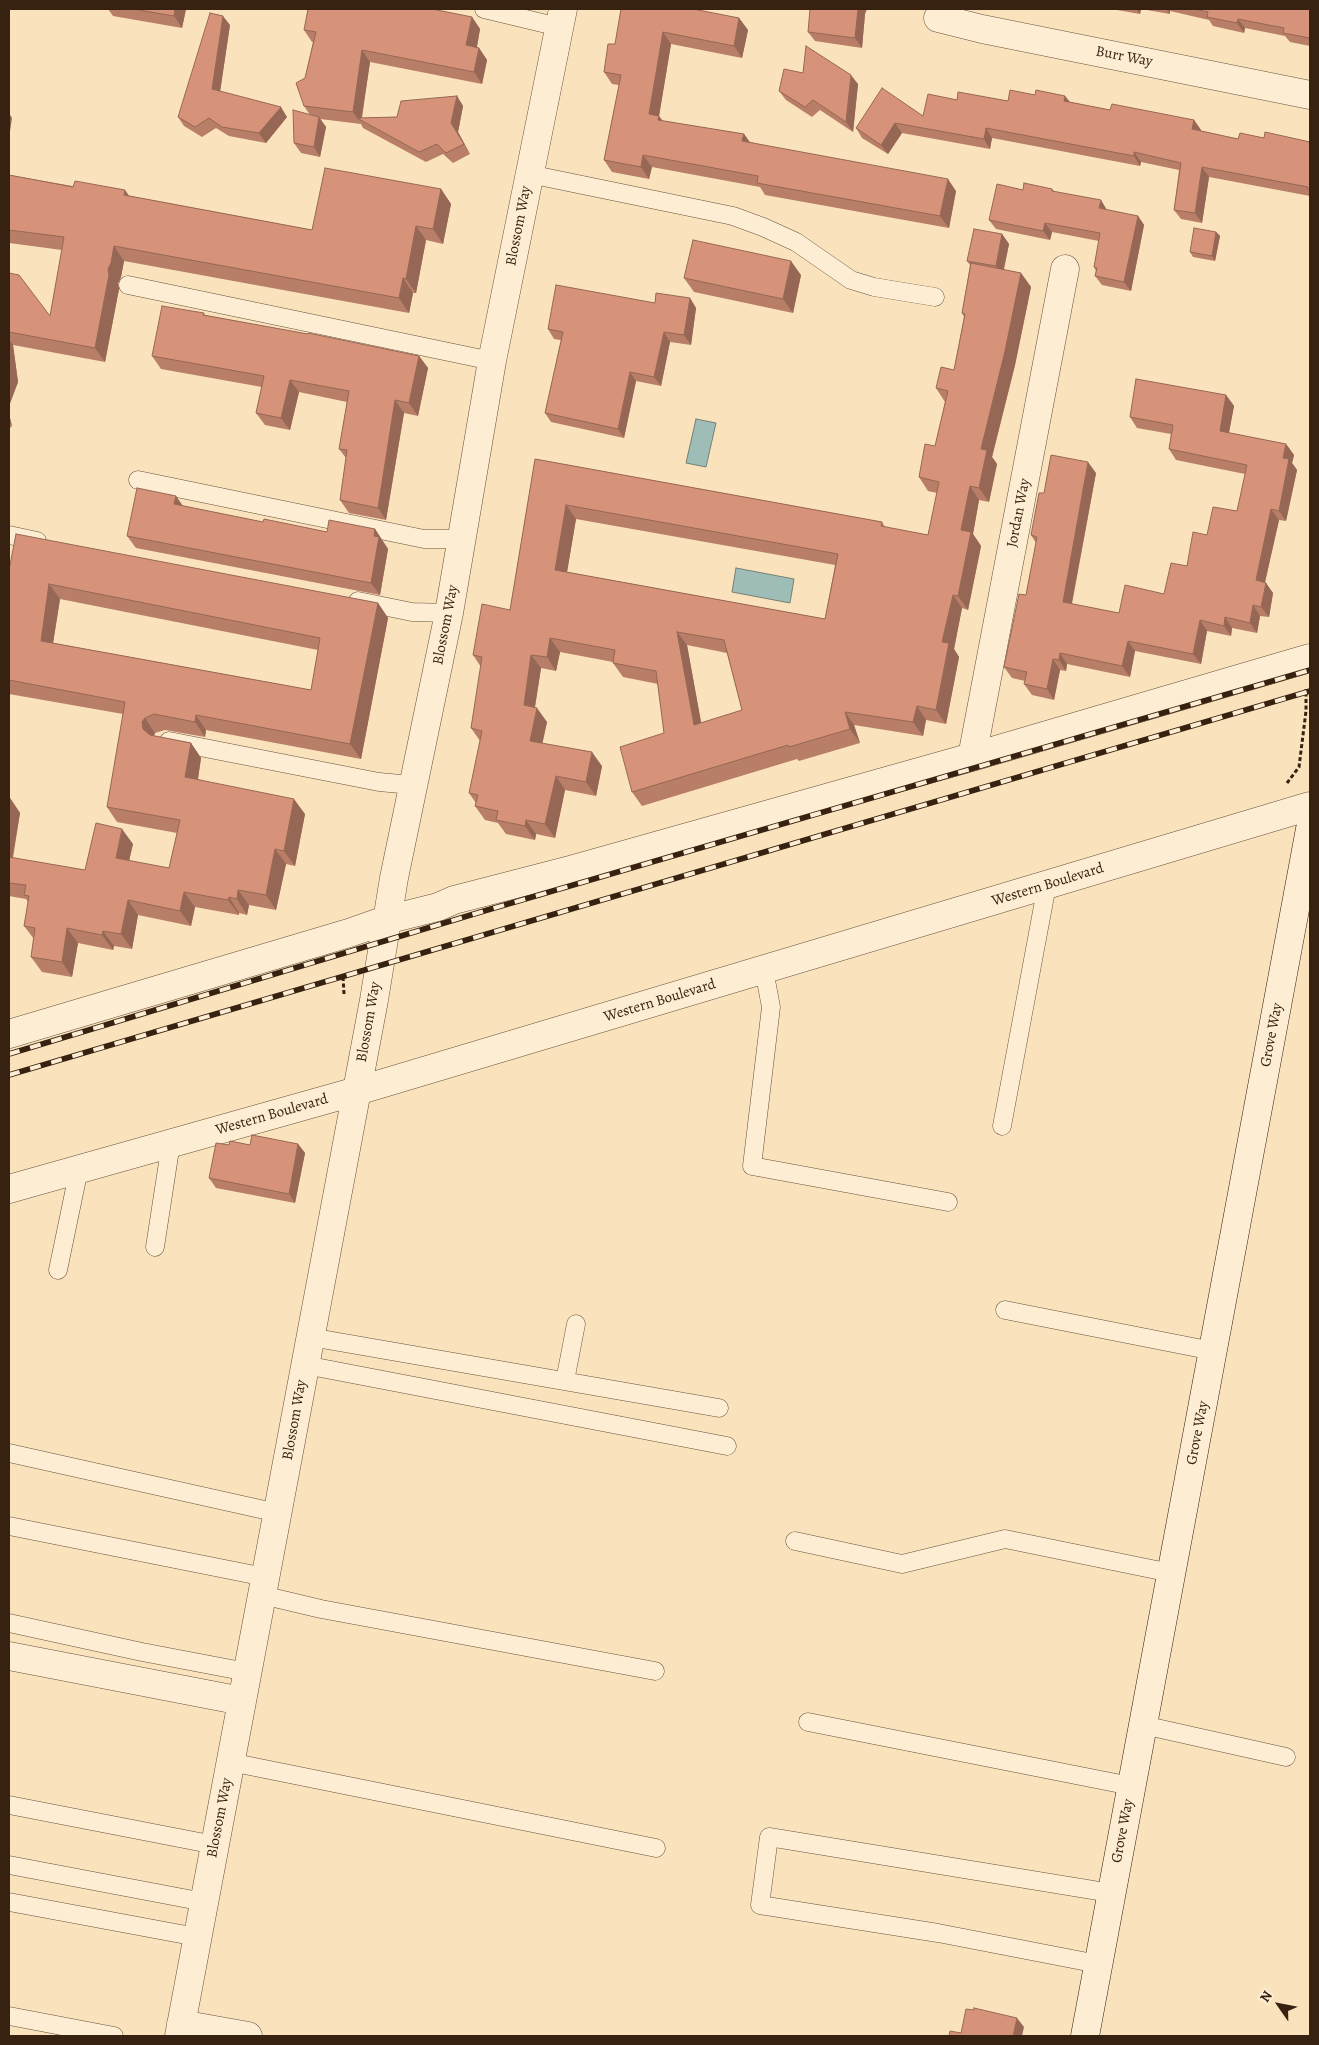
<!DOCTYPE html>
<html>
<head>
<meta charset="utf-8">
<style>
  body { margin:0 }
  #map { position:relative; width:1319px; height:2045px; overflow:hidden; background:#fae3bc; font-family:Alegreya,serif }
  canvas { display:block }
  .frame { position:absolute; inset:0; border:10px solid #372110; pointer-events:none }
  .north { position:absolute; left:1254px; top:1980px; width:50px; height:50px; -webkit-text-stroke:4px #fcedd3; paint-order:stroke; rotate:303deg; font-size:14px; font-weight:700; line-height:20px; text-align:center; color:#372110 }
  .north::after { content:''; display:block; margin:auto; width:18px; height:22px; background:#372110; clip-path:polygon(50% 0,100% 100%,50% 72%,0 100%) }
</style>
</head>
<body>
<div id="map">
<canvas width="1319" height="2045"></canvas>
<div class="frame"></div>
<div class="north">N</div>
</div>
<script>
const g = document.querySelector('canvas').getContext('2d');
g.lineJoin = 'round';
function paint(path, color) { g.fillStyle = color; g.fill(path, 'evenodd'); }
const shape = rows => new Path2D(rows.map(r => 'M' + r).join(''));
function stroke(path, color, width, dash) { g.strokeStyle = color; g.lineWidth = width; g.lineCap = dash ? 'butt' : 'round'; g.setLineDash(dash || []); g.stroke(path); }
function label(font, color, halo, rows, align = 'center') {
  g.font = font + ' Alegreya,serif'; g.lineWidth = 5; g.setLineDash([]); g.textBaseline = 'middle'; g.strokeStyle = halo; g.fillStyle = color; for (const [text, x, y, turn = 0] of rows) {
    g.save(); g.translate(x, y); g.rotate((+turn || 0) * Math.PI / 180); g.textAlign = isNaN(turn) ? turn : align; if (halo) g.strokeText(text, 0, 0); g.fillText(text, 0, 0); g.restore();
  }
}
const water = shape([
  [696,419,716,423,706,467,686,463,696,419],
  [736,568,794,579,790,603,732,592,736,568]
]);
paint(water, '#9fbdb7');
stroke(water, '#757f74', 1);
const lane = shape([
  [484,9,559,27],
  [529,174,733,216,763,227,796,242,851,280,874,287,935,297],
  [128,285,492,361],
  [138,480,424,539,462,539],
  [9,535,37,541],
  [358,601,412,612,449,613],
  [169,741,379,782,412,785],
  [764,970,771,1007,752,1166,948,1202],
  [1002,1126,1047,885],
  [155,1247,171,1143],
  [58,1270,79,1169],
  [1005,1310,1213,1351],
  [310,1337,719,1408],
  [305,1365,727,1446],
  [565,1381,576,1324],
  [9,1453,278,1513],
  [9,1526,265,1577],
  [795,1541,902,1564,1005,1539,1171,1573],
  [262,1595,321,1609,655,1671],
  [9,1623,142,1652,247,1672],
  [808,1722,1131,1786],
  [1143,1725,1286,1757],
  [230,1762,656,1848],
  [9,1805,215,1845],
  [9,1865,204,1902],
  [9,1902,197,1937],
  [1098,1964,938,1933,760,1905,769,1837,1111,1893],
  [9,2016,114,2036]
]);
const street = shape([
  [938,18,982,29,1310,95],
  [972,757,1065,269],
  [9,1034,349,933,386,920,438,907,454,900,570,870,972,757,1310,658],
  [9,1189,357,1091,1310,806],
  [9,1656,242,1701],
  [181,2024,248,2036],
  [179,2036,374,1000,394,878,449,613,492,361,563,9]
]);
const secondary = shape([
  [1085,2036,1310,829]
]);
stroke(lane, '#68523b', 19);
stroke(street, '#68523b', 29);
stroke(secondary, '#372110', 29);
stroke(shape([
  [1287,783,1299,767,1306,711,1306,689],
  [343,977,344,994]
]), '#372110', 3, [4, 2.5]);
stroke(lane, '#fcedd3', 18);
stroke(street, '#fcedd3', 28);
stroke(secondary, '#fcedd3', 28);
const rail = shape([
  [9,1054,484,911,1310,670],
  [9,1075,1310,691]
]);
stroke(rail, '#372110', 5.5);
stroke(rail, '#fcedd3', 4, [11]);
paint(shape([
  [108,9,186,9,182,28,113,16],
  [621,9,739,18,748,30,742,58,671,44,659,116,663,121,744,134,750,142,956,191,949,228,765,195,760,187,652,167,649,179,612,172,604,160,619,85,612,84,604,72,615,44],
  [1111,9,1310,9,1310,46,1290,42,1285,36,1245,28,1244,33,1213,26,1209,20,1170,11,1170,14,1141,9,1140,14],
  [865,14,862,48,815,41,808,32],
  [472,17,480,29,477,47,479,48,487,60,482,84,370,62,362,118,397,117,457,96,463,106,458,132,470,154,453,163,443,154,426,162,363,128,361,124,320,119,326,127,320,157,301,153,294,143,310,115,304,106,305,78,313,42,312,42,304,30],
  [230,25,220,91,287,117,266,143,229,136,216,128,202,137,184,126,178,117],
  [803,73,858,84,853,132,820,110,812,117,786,100,779,91],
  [1035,95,1065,96,1070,102,1110,110,1194,120,1201,130,1201,131,1238,139,1264,138,1310,142,1310,196,1209,177,1202,223,1181,219,1174,210,1179,170,1141,162,1140,166,992,138,990,149,902,133,888,154,862,138,856,128,923,116,957,100,1008,101],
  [9,175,130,196,312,230,441,189,451,204,443,244,426,240,416,293,413,293,409,313,124,261,121,277,118,283,119,289,105,362,13,345,18,382,9,406,9,273,50,316,62,250,9,243],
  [1052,189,1054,191,1107,210,1138,216,1144,225,1131,291,1102,285,1095,276,1096,271,1094,267,1099,241,1052,232,1050,240,996,229,989,220,1023,190],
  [1216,232,1220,236,1215,261,1193,257,1190,252],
  [1002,234,1009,244,1004,270,1021,273,1031,287,1015,365,992,457,997,464,989,502,979,500,973,534,981,546,968,610,962,608,954,649,959,657,946,724,926,720,923,736,854,725,860,743,799,761,797,759,642,806,632,792,664,733,658,684,623,677,613,663,613,662,560,652,556,671,541,668,535,707,547,722,542,743,602,766,596,796,565,790,555,838,536,834,535,840,506,834,498,823,485,820,475,806,476,803,469,793,480,741,471,728,481,667,473,655,510,610,535,459,882,522,885,527,928,535,937,493,928,491,919,477,935,446,945,402,936,388,954,370,964,317,962,313,970,265,967,261],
  [576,519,835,565,825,619,567,572],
  [687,645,727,653,742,710,701,723],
  [801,275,793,313,694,292,684,278],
  [690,298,696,308,691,345,670,342,661,386,636,381,624,438,551,422,545,413,561,340,554,339,548,329,655,303],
  [204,313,205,315,419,356,428,368,418,416,404,413,386,520,349,513,340,500,346,458,339,449,347,402,299,392,290,430,265,425,256,413,262,387,161,369,152,356],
  [1226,395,1234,406,1229,433,1286,444,1294,455,1292,463,1297,470,1286,521,1279,520,1265,582,1273,593,1269,617,1260,616,1257,633,1232,628,1231,636,1207,631,1201,664,1135,651,1130,677,1067,664,1066,671,1060,670,1054,700,1032,695,1024,684,1025,681,1012,678,1004,667,1026,595,1036,543,1031,535,1044,493,1096,473,1072,604,1119,613,1164,594,1187,566,1207,535,1237,511,1245,474,1176,460,1169,449,1171,434,1137,428,1130,417],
  [9,414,12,426,9,429],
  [176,496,183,506,263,522,327,532,375,529,388,549,380,595,136,548,127,536],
  [9,570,378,603,388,618,361,759,206,730,205,737,165,730,155,733,154,736,191,743,201,758,198,779,305,814,295,866,286,864,276,910,249,905,247,915,239,913,239,915,195,907,191,926,138,915,132,949,114,946,113,950,78,943,72,977,42,972,31,957,34,939,24,926,28,902,26,899,9,896,9,798,10,798,20,813,13,858,85,870,133,844,129,861,169,868,177,833,117,822,107,807,123,714,9,694],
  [60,599,318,650,311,690,53,643],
  [298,1144,305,1153,295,1203,216,1188,209,1178,229,1145]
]), '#b87e68');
paint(shape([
  [175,9,186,9,182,28,174,16],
  [858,9,867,9,865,14,862,48,855,38],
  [1136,9,1141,9,1140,14],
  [1166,9,1169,9,1170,11,1170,14],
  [223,16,230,25,219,99,212,89],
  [472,17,480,29,475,57,466,45],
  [739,18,748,30,742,58,734,46],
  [1238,19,1245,28,1244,33,1237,23],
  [663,32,671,44,659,116,667,128,649,114],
  [479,48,487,60,482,84,474,72],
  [362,50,370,62,361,121,357,118,353,112],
  [851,75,858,84,853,132,846,122],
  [457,96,463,106,458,132,470,154,451,123],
  [1065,96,1072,105,1064,101],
  [281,107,287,117,266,143,259,133],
  [9,113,12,118,9,138],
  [319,117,326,127,320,157,314,147],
  [1194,120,1201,130,1199,138,1192,129],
  [895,123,902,133,888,154,881,145],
  [986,128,992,138,990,149,984,139],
  [744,134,752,146,742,141],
  [1134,152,1141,162,1140,166,1134,156],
  [643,155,652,167,649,179,641,167],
  [1202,167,1209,177,1202,223,1195,213],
  [948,179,956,191,949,228,940,216],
  [441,189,451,204,443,244,433,229],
  [125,190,135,204,124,195],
  [1101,200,1107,210,1099,208],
  [1138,216,1144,225,1131,291,1124,282],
  [1045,223,1052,232,1050,240,1043,231],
  [416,226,426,240,416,293,406,279],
  [1216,232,1220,236,1215,261,1212,256],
  [1002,234,1009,244,1002,276,996,266],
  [114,246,124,261,121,277,118,283,119,289,105,362,95,348,108,269],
  [791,261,801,275,793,313,783,299],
  [1021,273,1031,287,1015,365,992,457,997,464,989,502,979,488,981,449],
  [403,278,413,293,409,313,399,298],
  [690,298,696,308,691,345,684,335],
  [664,332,670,342,661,386,654,377],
  [9,339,13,345,18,382,9,406],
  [419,356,428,368,418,416,409,403],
  [630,372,636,381,624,438,618,429],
  [290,380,299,392,290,430,281,418],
  [1226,395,1234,406,1227,442,1220,431],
  [395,400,404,413,386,520,378,508],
  [9,414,12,426,9,422],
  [1286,444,1294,455,1292,463,1297,470,1286,521,1279,511,1283,458],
  [1088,462,1096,473,1070,612,1063,602],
  [970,486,979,500,973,534,981,546,968,610,958,596,961,530],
  [176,496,184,508,174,504],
  [566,505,576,519,565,584,555,570],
  [1271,509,1279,520,1263,591,1256,580],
  [375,529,388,549,380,595,371,583,374,536],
  [1266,583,1273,593,1269,617,1261,607],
  [49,584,60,599,51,656,41,641],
  [953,595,962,608,954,649,959,657,946,724,936,710,942,642],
  [378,603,388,618,361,759,350,744],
  [1253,605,1260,616,1257,633,1250,623],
  [1225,617,1232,628,1231,636,1224,626],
  [1200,620,1207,631,1201,664,1193,654],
  [677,632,687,645,704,738,694,725],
  [550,638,560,652,556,671,547,657],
  [1128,641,1135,651,1130,677,1122,666],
  [1060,653,1067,664,1066,671,1059,660],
  [531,655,541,668,533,719,524,705],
  [1053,659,1060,670,1054,700,1047,689],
  [917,706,926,720,923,736,913,722],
  [537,708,547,722,540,755,530,741],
  [845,712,854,725,860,743,850,729],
  [196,715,206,730,205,737,195,722],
  [145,718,155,733,153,738,143,729,142,722],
  [191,743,201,758,196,792,185,777],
  [592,752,602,766,596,796,586,782],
  [556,776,565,790,555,838,545,824],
  [10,798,20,813,10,871,9,868,9,804],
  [294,799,305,814,295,866,284,851],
  [526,820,536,834,535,840,525,826],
  [122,829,133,844,126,873,116,858],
  [275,849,286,864,276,910,266,895],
  [238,890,249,905,247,915,237,899],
  [184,892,195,907,191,926,180,911],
  [229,897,239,913,239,915,228,900],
  [128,900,138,915,132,949,121,934],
  [67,928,78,943,72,977,62,962],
  [103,931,114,946,113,950,102,935],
  [298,1144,305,1153,295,1203,289,1194],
  [1017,2018,1024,2027,1022,2036,1013,2036]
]), '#966755');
const building = shape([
  [133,9,175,9,174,16,133,9],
  [308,9,432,9,472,17,466,45,479,48,474,72,362,50,353,112,304,106,296,83,305,78,316,32,304,30,308,9],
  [621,9,693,9,739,18,734,46,663,32,649,114,659,116,658,120,744,134,742,141,948,179,940,216,757,183,758,176,643,155,641,167,604,160,621,75,604,72,608,44,615,44,621,9],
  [810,9,858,9,855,38,808,32,810,9],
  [1194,9,1310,9,1310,38,1283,33,1284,28,1238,19,1237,23,1207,17,1208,12,1194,9],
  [210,13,223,16,212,89,281,107,259,133,222,127,209,118,195,127,178,117,210,13],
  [806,46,851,75,846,122,813,100,805,107,779,91,784,69,803,73,806,46],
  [882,88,923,116,928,94,957,100,958,92,1008,101,1010,90,1035,95,1036,90,1065,96,1064,101,1110,110,1112,104,1194,120,1192,129,1238,139,1240,133,1264,138,1265,132,1310,142,1310,190,1308,189,1308,187,1202,167,1195,213,1174,210,1181,163,1134,152,1134,156,986,128,984,139,895,123,881,145,856,128,882,88],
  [457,96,451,123,464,144,446,153,437,144,419,152,357,118,397,117,401,101,457,96],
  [293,110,319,117,314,147,294,143,293,110],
  [325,168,441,189,433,229,416,226,406,279,403,278,399,298,114,246,111,263,108,269,109,275,95,348,9,332,9,273,19,275,50,316,64,237,9,230,9,175,73,187,75,181,125,190,124,195,312,230,325,168],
  [1024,183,1052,189,1052,191,1101,200,1099,208,1138,216,1124,282,1095,276,1097,268,1094,267,1100,233,1045,223,1043,231,989,220,997,184,1023,190,1024,183],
  [1194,228,1216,232,1212,256,1190,252,1194,228],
  [974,229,1002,234,996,266,967,261,974,229],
  [693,240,791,261,783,299,684,278,693,240],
  [971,263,1021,273,1005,351,981,449,987,450,979,488,970,486,961,530,971,532,958,596,953,595,942,642,949,643,936,710,917,706,913,722,845,712,850,729,789,747,788,745,632,792,620,747,664,733,656,671,613,663,615,650,550,638,547,657,531,655,524,705,537,708,530,741,592,752,586,782,556,776,545,824,526,820,525,826,496,820,498,811,475,806,478,795,469,793,482,731,471,728,482,657,473,655,482,604,510,610,535,459,882,522,881,526,928,535,939,482,919,477,925,444,935,446,948,391,936,388,941,367,954,370,965,314,962,313,971,263],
  [566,505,838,554,825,619,555,570,566,505],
  [677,632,724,640,742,710,694,725,677,632],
  [556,285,655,303,656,293,690,298,684,335,664,332,654,377,630,372,618,429,545,413,563,332,548,329,556,285],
  [162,306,204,313,203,315,308,334,308,333,419,356,409,403,395,400,378,508,340,500,347,450,339,449,349,391,290,380,281,418,256,413,264,376,152,356,162,306],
  [1136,379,1226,395,1220,431,1286,444,1283,458,1289,459,1279,511,1271,509,1256,580,1266,583,1261,607,1253,605,1250,623,1225,617,1224,626,1200,620,1193,654,1128,641,1122,666,1060,653,1059,660,1053,659,1047,689,1024,684,1027,672,1004,667,1019,594,1026,595,1037,537,1031,535,1039,493,1044,493,1051,455,1088,462,1063,602,1119,613,1125,585,1164,594,1171,563,1187,566,1193,532,1207,535,1213,507,1237,511,1247,465,1169,449,1173,425,1130,417,1136,379],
  [137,488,176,496,174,504,263,522,264,519,327,532,329,520,375,529,374,536,379,537,371,583,127,536,137,488],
  [16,534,378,603,350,744,196,715,195,722,154,714,145,718,142,722,143,729,150,735,191,743,185,777,294,799,284,851,275,849,266,895,238,890,237,899,229,897,228,900,184,892,180,911,128,900,121,934,103,931,102,935,67,928,62,962,31,957,35,928,24,926,29,896,24,895,26,885,9,883,9,857,85,870,96,823,122,829,116,858,169,868,180,820,107,807,125,702,9,680,9,570,16,534],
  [49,584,320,638,311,690,41,641,49,584],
  [252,1135,298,1144,289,1194,209,1178,216,1143,229,1145,230,1141,250,1145,252,1135],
  [974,2008,1017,2018,1013,2036,949,2036,950,2031,961,2033,966,2009,974,2010,974,2008]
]);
paint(building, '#d69379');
stroke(building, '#966755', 1);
label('15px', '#372110', '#fcedd3', [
  ["Burr Way",1124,57,11],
  ["Blossom Way",519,226,-79],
  ["Jordan Way",1019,513,-79],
  ["Blossom Way",446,625,-79],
  ["Western Boulevard",1048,885,-17],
  ["Western Boulevard",660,1001,-17],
  ["Blossom Way",369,1022,-80],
  ["Grove Way",1272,1035,-79],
  ["Western Boulevard",272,1115,-16],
  ["Blossom Way",295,1420,-80],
  ["Grove Way",1198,1433,-79],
  ["Blossom Way",220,1818,-79],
  ["Grove Way",1123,1831,-79]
]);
</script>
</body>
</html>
